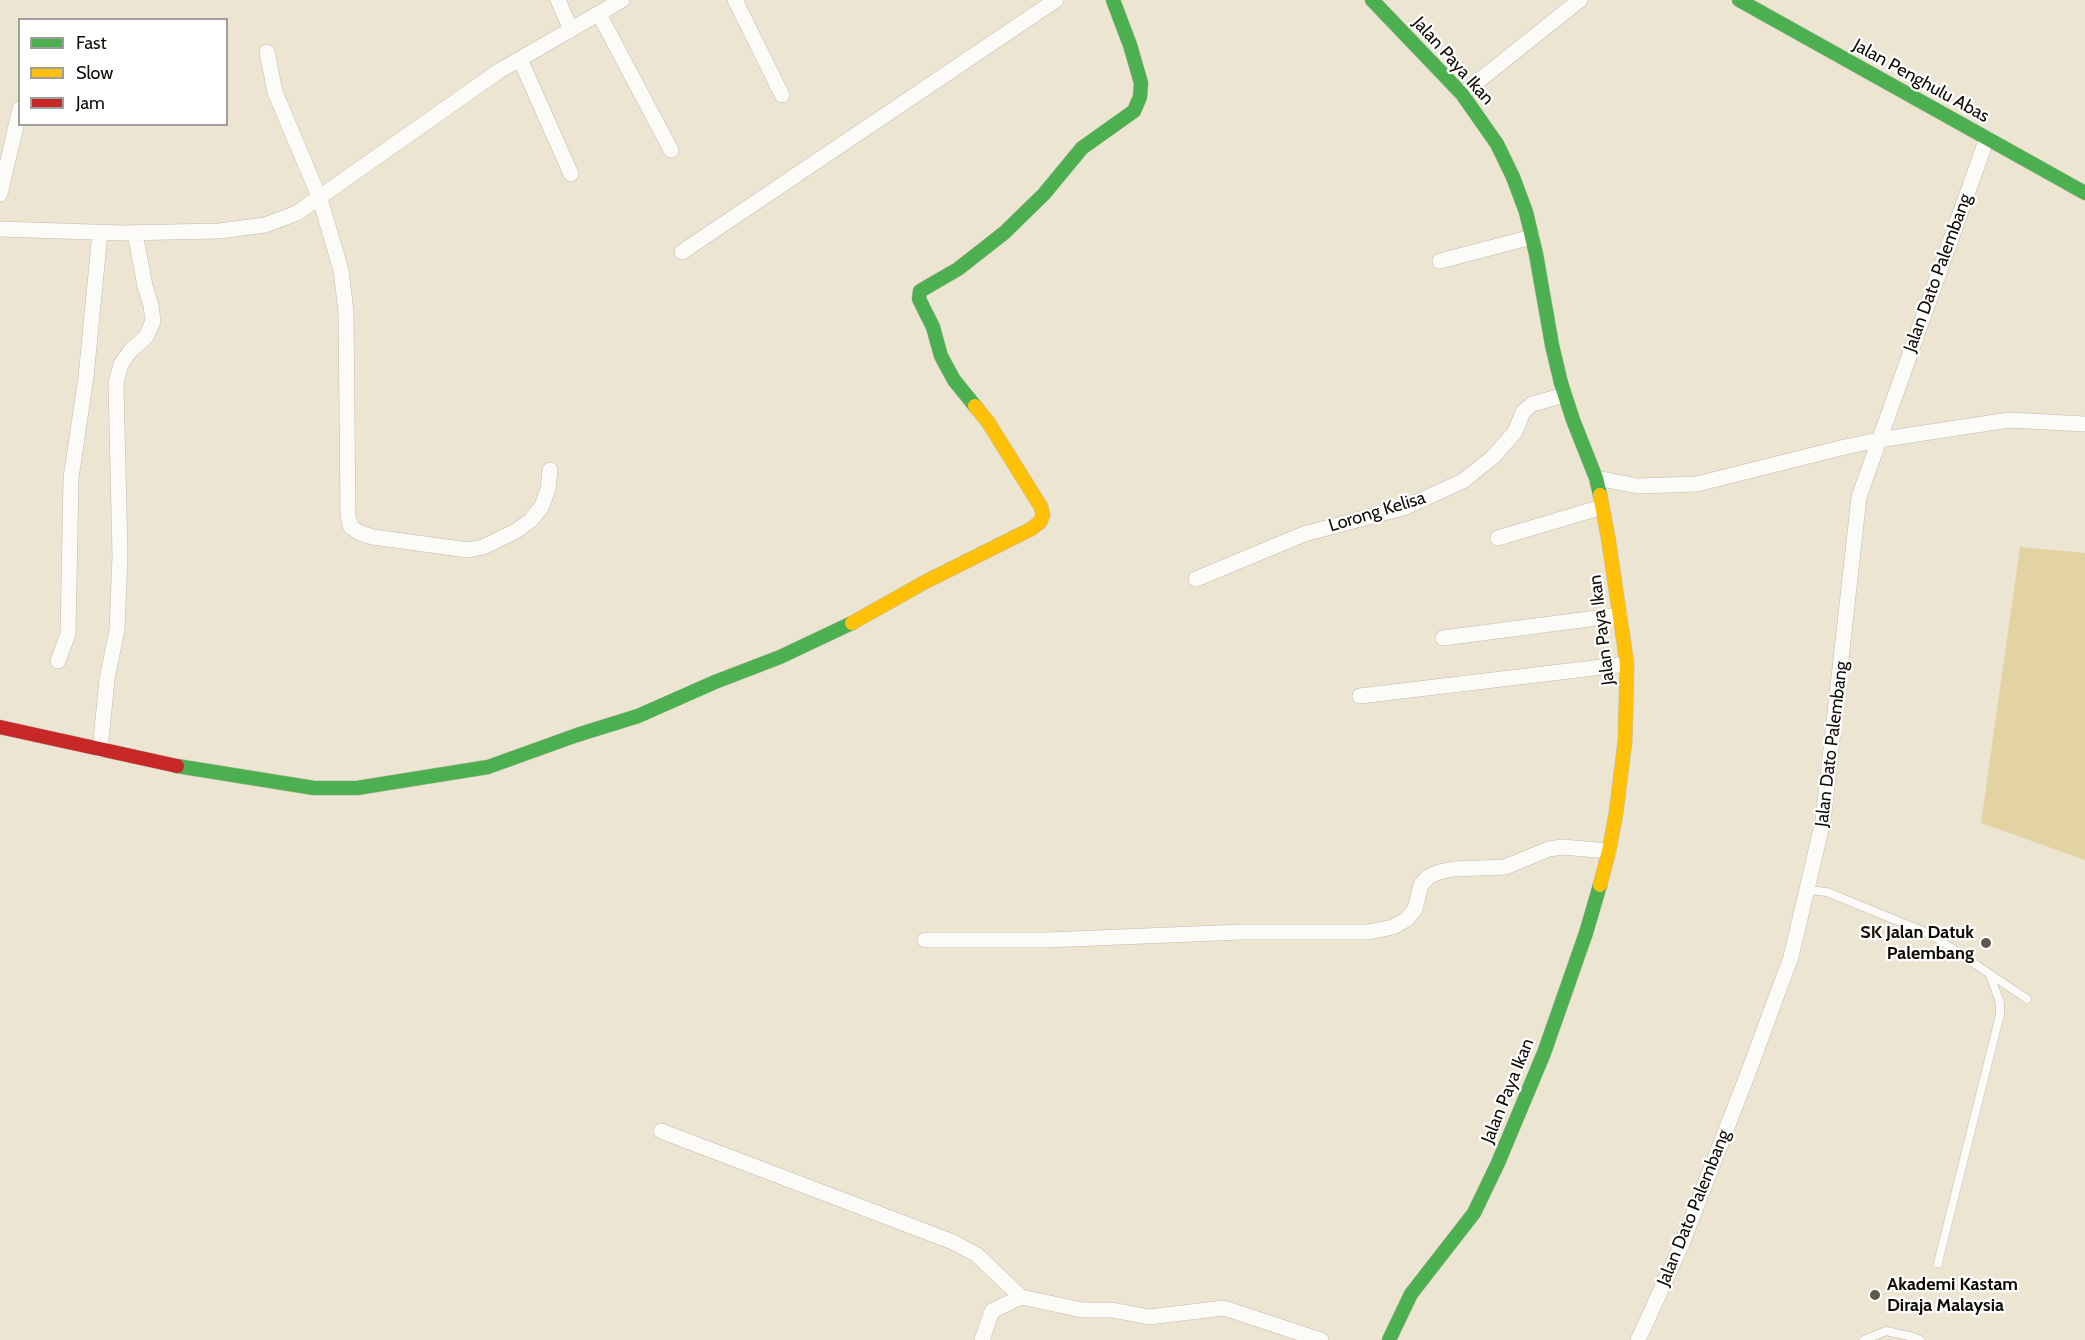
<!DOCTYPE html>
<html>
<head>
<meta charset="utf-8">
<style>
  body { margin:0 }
  #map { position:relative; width:2085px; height:1340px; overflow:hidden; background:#ece5d2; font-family:Cabin,sans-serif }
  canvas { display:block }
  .legend { position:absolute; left:18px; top:18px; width:210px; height:108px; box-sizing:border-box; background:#fff; border:2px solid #9f9e9a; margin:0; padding:8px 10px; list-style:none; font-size:18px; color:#100c03 }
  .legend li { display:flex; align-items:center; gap:12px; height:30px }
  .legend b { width:30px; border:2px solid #9f9e9a }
</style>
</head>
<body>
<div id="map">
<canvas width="2085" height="1340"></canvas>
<ul class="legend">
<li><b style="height:8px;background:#4caf50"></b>Fast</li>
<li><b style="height:8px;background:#ffc107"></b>Slow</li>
<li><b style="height:8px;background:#c62828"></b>Jam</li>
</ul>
</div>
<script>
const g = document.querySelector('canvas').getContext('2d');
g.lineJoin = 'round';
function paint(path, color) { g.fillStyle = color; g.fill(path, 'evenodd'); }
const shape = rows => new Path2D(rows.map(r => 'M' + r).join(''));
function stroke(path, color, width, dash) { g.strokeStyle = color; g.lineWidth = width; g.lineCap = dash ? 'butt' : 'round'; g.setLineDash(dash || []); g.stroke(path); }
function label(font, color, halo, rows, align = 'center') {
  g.font = font + ' Cabin,sans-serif'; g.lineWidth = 4.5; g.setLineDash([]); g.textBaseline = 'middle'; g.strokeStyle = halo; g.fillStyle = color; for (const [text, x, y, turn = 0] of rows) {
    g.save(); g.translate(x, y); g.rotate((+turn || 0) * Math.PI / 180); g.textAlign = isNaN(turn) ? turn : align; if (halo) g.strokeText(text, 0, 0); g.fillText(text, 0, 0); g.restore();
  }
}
paint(shape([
  [2020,547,2085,553,2085,860,1981,823]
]), '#e3d2a2');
const lane = shape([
  [1808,890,1827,892,1932,935,2027,999],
  [1938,1263,2000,1015,2000,1003,1990,975],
  [1864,1340,1886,1331,1913,1337,1920,1340]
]);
const street = shape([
  [558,0,571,30],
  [735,0,782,95],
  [599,14,671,150],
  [267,52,275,92,320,199,341,270,346,312,348,517,351,527,360,533,373,537,468,550,483,547,516,531,531,520,542,506,548,489,550,470],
  [520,59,571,174],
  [1462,94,1580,0],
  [0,194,20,109],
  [0,229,122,233,219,231,265,225,297,213,499,71,622,0],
  [682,252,1056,0],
  [1440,261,1532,237],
  [1596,478,1638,486,1697,484,1845,447,1878,440,2009,420,2085,424],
  [1498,538,1602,507],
  [1196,579,1304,534,1406,507,1463,481,1493,457,1515,432,1523,412,1532,404,1565,395],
  [1443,638,1620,615],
  [58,661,68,634,71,478,86,377,100,233],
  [1360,696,1627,664],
  [100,750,107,679,117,630,120,556,116,383,121,364,131,350,146,337,153,321,151,305,145,286,135,233],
  [925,940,1047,940,1242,932,1369,932,1393,927,1407,919,1415,909,1421,885,1428,877,1439,872,1454,869,1505,867,1549,849,1562,847,1609,851],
  [661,1131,953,1242,977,1255,1021,1297],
  [982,1340,992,1311,1021,1297,1082,1310,1112,1310,1149,1317,1224,1308,1321,1340],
  [1638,1340,1681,1246,1747,1076,1791,957,1823,821,1859,497,1987,138]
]);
const fast = shape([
  [1372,0,1462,94,1497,144,1513,177,1526,212,1536,254,1552,345,1561,383,1573,420,1596,478,1600,495],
  [1739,0,2085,193],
  [975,406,954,380,941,356,933,327,919,299,920,291,958,269,1004,233,1044,194,1082,148,1134,111,1140,97,1141,83,1130,45,1113,0],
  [177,766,314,788,357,788,488,767,577,735,638,716,715,682,780,657,852,623],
  [1389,1340,1411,1294,1474,1213,1498,1163,1544,1053,1586,933,1600,885]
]);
const slow = shape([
  [1600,495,1608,537,1627,664,1625,741,1616,813,1609,851,1600,885],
  [852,623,925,582,1031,529,1040,522,1043,515,1041,507,988,422,975,406]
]);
const jam = shape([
  [0,727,177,766]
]);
stroke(lane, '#c1bbac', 9);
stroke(street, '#c1bbac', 16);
stroke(fast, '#c1bbac', 15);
stroke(slow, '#c1bbac', 15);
stroke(jam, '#c1bbac', 15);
stroke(lane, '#fcfbf8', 8);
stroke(street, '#fcfbf8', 15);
stroke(fast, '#4caf50', 14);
stroke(slow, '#ffc107', 14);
stroke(jam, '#c62828', 14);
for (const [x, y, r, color] of [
  [1986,943,6,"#5d584b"],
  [1875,1295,6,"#5d584b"]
]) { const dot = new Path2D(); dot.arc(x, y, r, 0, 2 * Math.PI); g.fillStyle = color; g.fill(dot); stroke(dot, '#fff', 2); }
label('18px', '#100c03', '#fff', [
  ["Jalan Paya Ikan",1453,61,48],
  ["Jalan Penghulu Abas",1921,81,29],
  ["Jalan Dato Palembang",1938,273,-70],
  ["Lorong Kelisa",1377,512,-17],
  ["Jalan Paya Ikan",1602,630,-97],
  ["Jalan Dato Palembang",1832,744,-83],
  ["Jalan Paya Ikan",1508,1091,-68],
  ["Jalan Dato Palembang",1694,1208,-68]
]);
label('bold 18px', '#100c03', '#fff', [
  ["SK Jalan Datuk",1974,933],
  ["Palembang",1974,954],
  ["Akademi Kastam",1887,1285,"left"],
  ["Diraja Malaysia",1887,1306,"left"]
], 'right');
</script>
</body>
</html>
